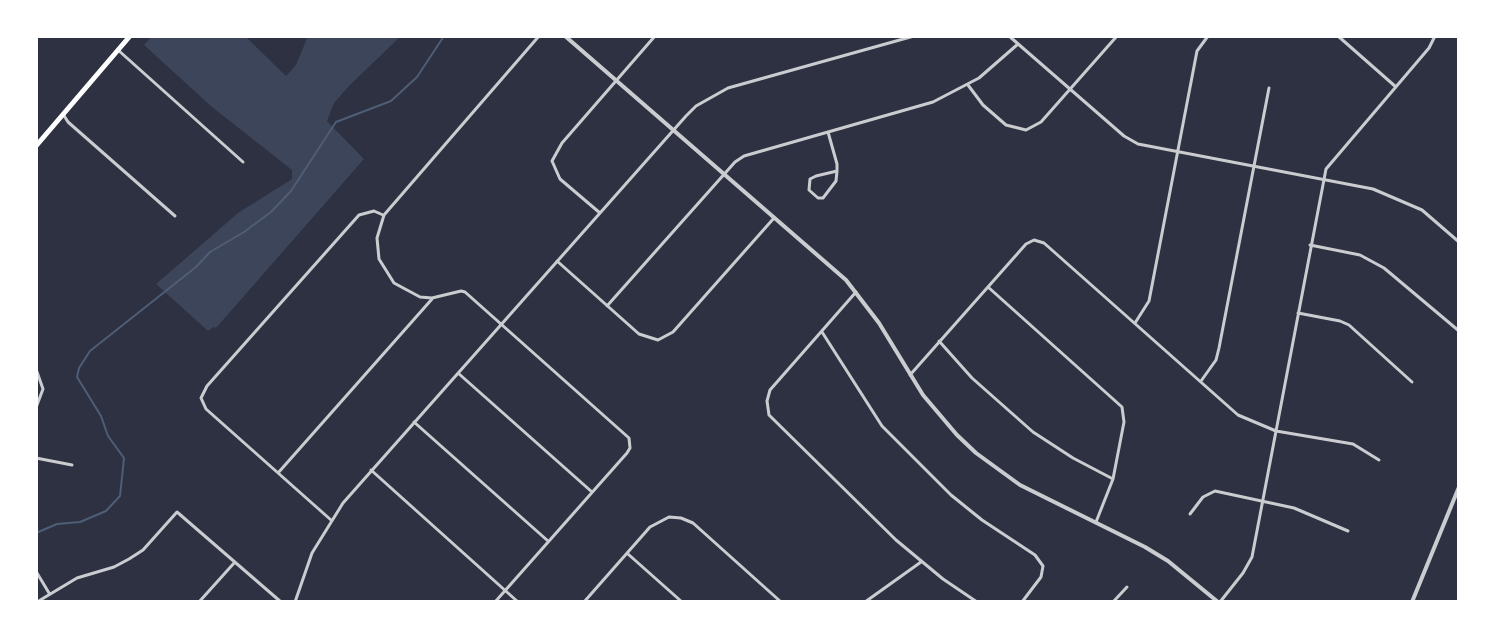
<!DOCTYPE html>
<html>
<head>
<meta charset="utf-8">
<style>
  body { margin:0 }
  #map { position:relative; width:1495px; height:638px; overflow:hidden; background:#2d3142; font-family:"Work Sans",sans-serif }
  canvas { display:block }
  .frame { position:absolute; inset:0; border:38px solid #fff; pointer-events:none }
</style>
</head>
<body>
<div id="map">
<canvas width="1495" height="638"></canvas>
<div class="frame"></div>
</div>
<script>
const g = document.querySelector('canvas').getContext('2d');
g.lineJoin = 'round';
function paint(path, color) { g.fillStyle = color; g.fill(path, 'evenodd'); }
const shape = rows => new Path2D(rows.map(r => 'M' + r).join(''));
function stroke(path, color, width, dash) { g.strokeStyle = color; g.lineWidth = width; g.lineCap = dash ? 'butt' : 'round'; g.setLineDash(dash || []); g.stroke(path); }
paint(shape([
  [152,36,245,36,286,76,296,65,308,36,401,36,350,85,334,103,327,121,364,159,216,328,213,327,208,331,156,284,238,213,292,179,292,170,212,107,144,45]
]), '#3c4559');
stroke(shape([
  [36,533,57,524,80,522,106,511,120,496,124,458,108,436,101,416,77,377,79,368,90,351,196,267,210,252,244,232,271,212,291,191,336,122,391,101,417,77,444,36]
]), '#4f5d75', 2);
stroke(shape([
  [1009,36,1124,136,1138,144,1373,189,1422,210,1459,242],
  [1338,36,1396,87],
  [118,50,243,162],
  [968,85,983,105,1006,125,1026,130,1041,122,1117,36],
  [63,114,68,122,175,216],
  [828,132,837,164,837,171,836,181,823,198,818,198,809,190,810,179,816,176,837,171],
  [600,213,560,179,552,161,562,143,655,36],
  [1310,245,1360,255,1384,268,1459,331],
  [557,261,639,334,658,340,673,332,774,218],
  [988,287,1122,407,1124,422,1113,479,1096,522],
  [856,292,770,390,767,401,769,415,896,540,943,579,977,602],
  [607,306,735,162,744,156,933,102,979,78,1018,44],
  [1298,313,1340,321,1349,325,1412,382],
  [1135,323,1149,301,1197,51,1208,36],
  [822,332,882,426,951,495,982,520,1035,555,1043,566,1041,577,1022,602],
  [939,341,972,378,1033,432,1073,458,1113,479],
  [36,369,43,389,37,405],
  [458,373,592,492],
  [910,375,1026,244,1034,240,1044,243,1238,415,1276,431,1353,444,1379,460],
  [1201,381,1216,360,1219,348,1269,88],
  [414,422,548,541],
  [36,458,72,465],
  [371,470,518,602],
  [278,473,432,299],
  [1190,514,1203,497,1215,491,1294,508,1348,531],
  [331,520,206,409,201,398,207,386,359,215,374,211,383,215],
  [628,554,682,602],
  [37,573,49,593],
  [37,602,77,578,114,567,129,559,143,550,177,512,281,602],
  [199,602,235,562],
  [295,602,312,553,343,503,686,116,696,106,728,88,914,36],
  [495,602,627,453,630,448,629,438,465,292,461,291,432,298,420,297,394,283,379,259,377,238,384,215,539,36],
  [584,602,650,527,669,517,681,518,693,523,781,602],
  [865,602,921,562],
  [1113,602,1127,587],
  [1220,602,1243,573,1252,557,1326,169,1429,48,1435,36]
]), '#caccd0', 3);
stroke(shape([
  [565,36,846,280,879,323,923,395,957,435,976,453,1020,485,1145,547,1168,561,1218,602],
  [1412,602,1459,487]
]), '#caccd0', 4);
stroke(shape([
  [36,146,130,36]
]), '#fff', 5);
</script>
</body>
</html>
